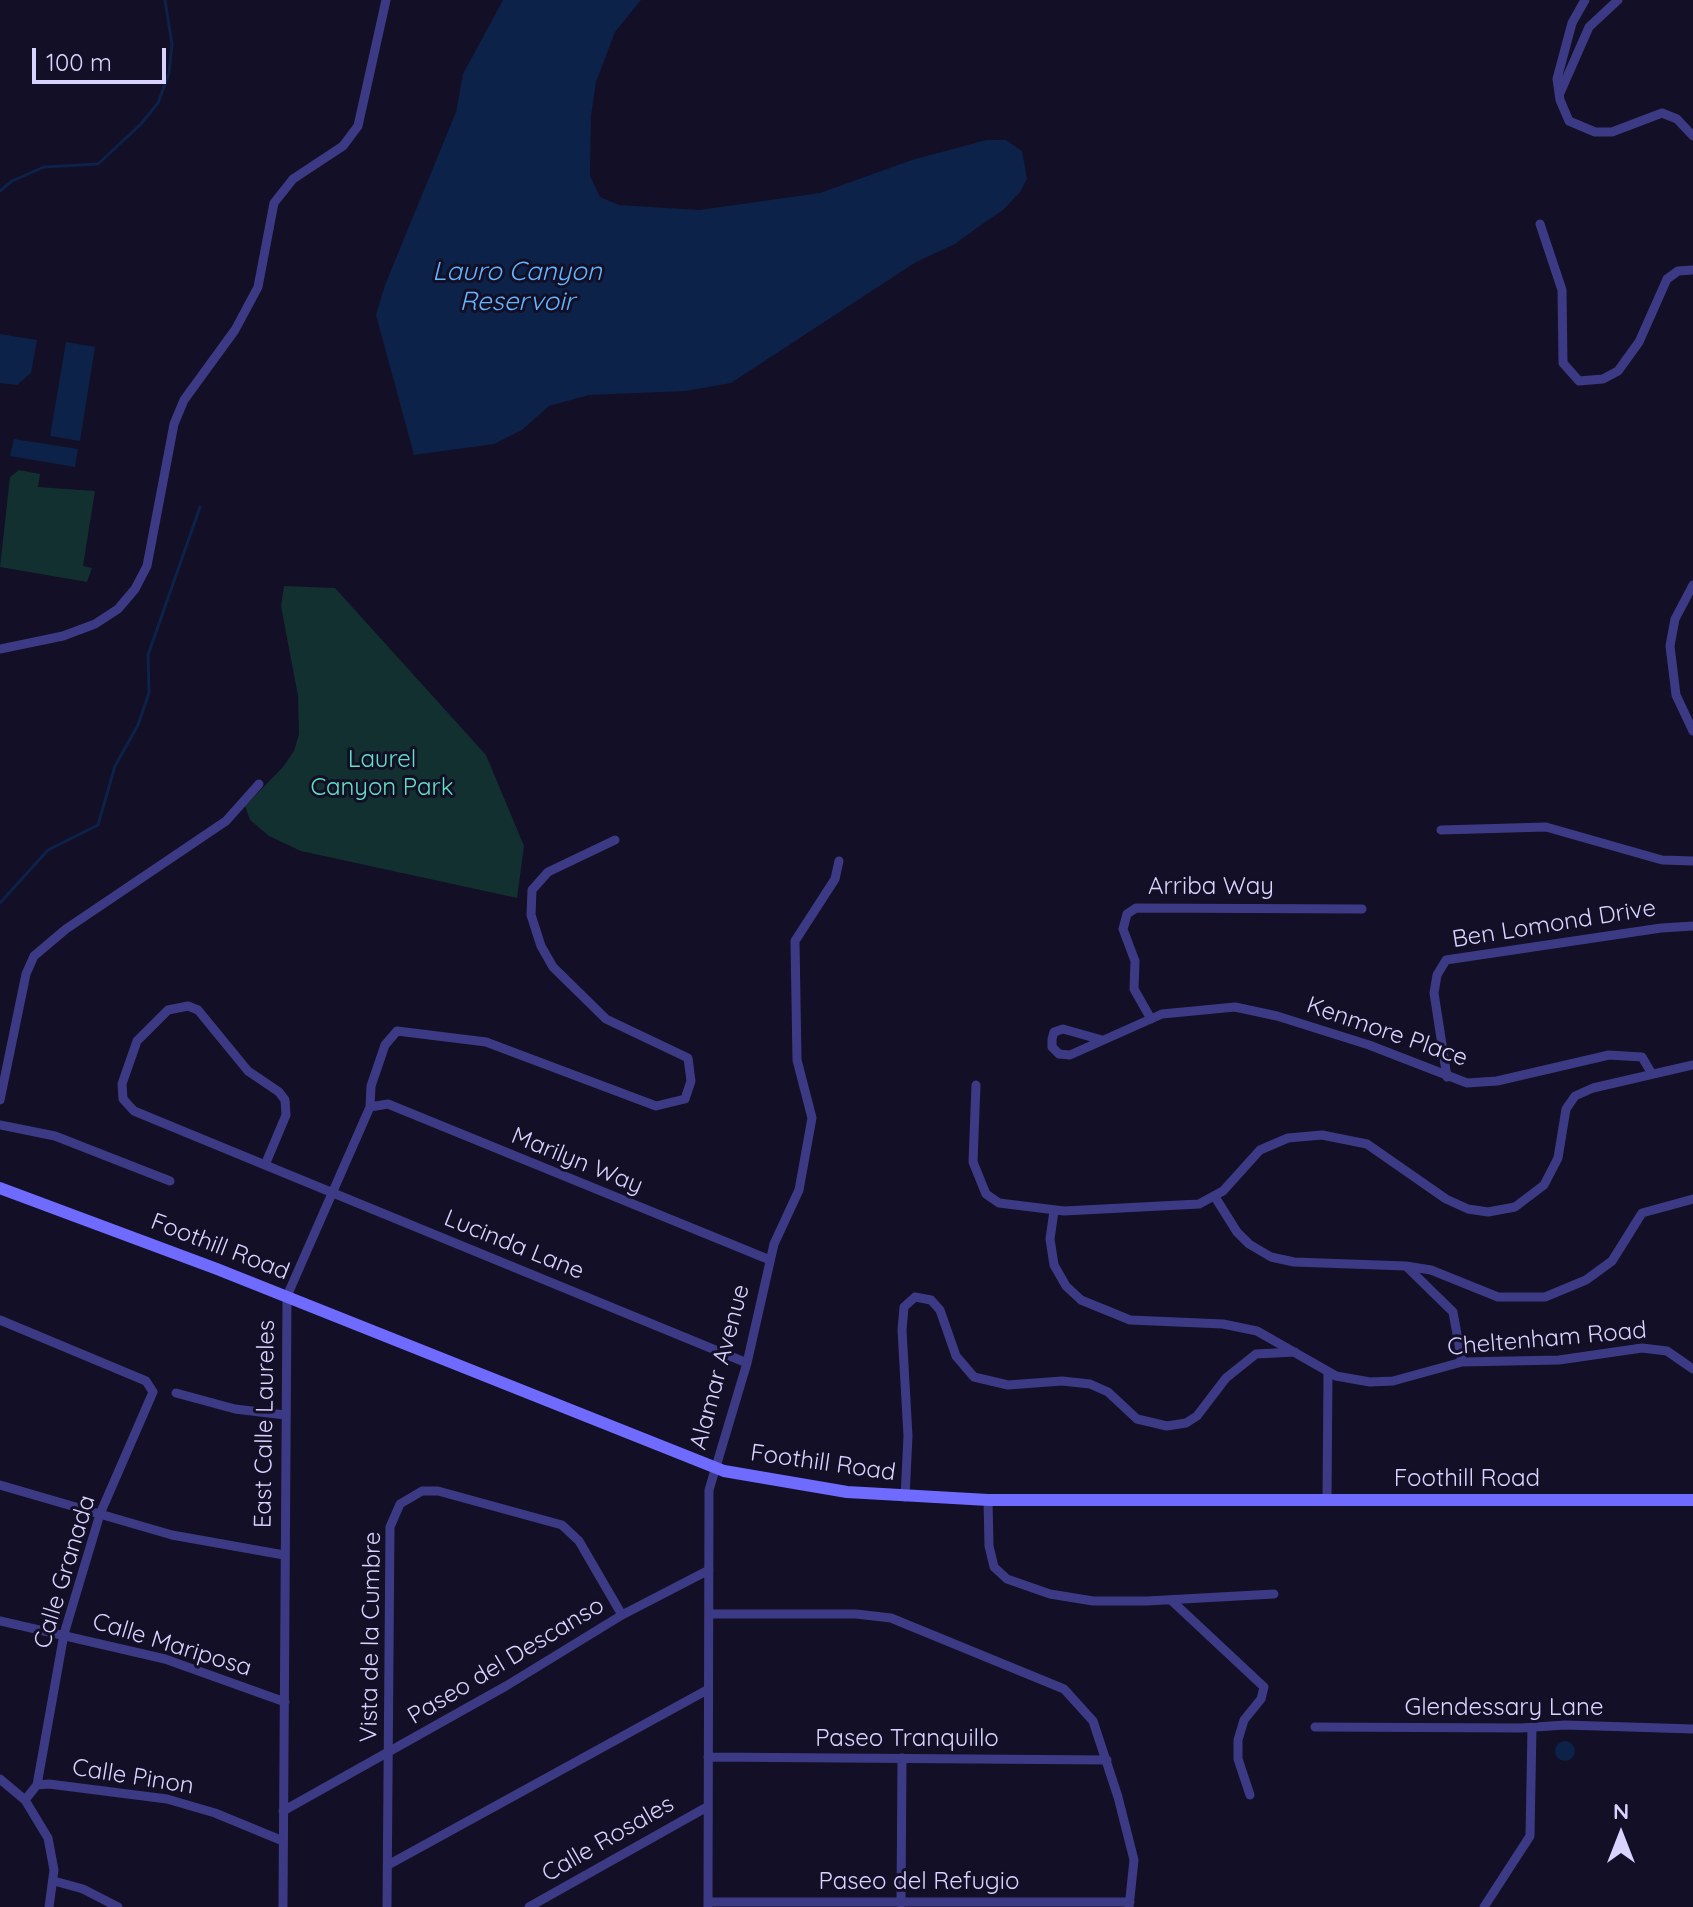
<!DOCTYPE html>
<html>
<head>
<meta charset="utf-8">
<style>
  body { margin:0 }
  #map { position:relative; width:1693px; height:1907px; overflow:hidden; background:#130f26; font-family:Quicksand,sans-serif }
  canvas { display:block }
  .north { position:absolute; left:1581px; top:1795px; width:80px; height:80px; -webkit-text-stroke:6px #130f26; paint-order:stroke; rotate:0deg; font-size:22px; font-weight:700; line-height:32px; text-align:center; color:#d9d4ff }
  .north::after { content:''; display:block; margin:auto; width:28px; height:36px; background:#d9d4ff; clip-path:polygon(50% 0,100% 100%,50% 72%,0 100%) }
  .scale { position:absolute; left:32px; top:48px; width:134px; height:36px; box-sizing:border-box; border:4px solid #d9d4ff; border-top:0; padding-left:10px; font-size:24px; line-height:28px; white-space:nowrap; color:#d9d4ff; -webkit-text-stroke:6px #130f26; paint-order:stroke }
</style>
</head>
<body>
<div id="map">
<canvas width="1693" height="1907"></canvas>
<div class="north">N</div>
<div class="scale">100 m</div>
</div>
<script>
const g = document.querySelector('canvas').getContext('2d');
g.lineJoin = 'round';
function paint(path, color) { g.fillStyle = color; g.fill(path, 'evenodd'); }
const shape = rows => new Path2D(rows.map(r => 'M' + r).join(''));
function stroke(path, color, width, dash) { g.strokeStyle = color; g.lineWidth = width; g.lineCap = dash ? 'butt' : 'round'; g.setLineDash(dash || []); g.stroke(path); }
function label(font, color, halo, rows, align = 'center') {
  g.font = font + ' Quicksand,sans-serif'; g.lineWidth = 6; g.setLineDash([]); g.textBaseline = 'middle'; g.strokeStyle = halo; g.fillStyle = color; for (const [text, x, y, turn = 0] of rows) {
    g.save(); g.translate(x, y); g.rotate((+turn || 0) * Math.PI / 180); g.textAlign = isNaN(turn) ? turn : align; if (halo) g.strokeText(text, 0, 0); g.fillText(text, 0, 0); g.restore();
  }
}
paint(shape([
  [19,470,40,474,38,487,95,491,83,566,92,568,87,582,0,567,10,477],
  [284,586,335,588,486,755,524,846,517,898,301,851,269,836,250,820,245,806,283,767,294,751,299,734,298,696,281,606]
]), '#12302f');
paint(shape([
  [503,0,641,0,615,32,596,82,591,116,590,176,600,197,619,205,699,210,820,193,912,160,986,140,1006,140,1022,151,1027,179,1020,192,1003,210,981,225,955,244,916,262,731,383,686,391,589,395,549,406,522,430,494,444,414,455,376,315,385,285,456,112,463,74],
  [0,334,37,340,31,373,17,385,0,383],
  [66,342,95,347,80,441,50,436],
  [14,439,78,449,75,467,10,456],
  '1555 1751a10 10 0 1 1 20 0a10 10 0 1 1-20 0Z'
]), '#0c2248');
stroke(shape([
  [0,191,12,181,44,167,98,164,140,125,158,103,169,73,172,44,165,0],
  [0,903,48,850,98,825,115,766,138,725,149,693,148,655,200,507]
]), '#0c2248', 3);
stroke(shape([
  [1585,0,1572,23,1557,79,1560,100,1569,121,1595,132,1612,132,1662,113,1677,119,1693,136],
  [1560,93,1589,27,1618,0],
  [1540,224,1562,290,1563,363,1579,381,1603,379,1618,371,1639,342,1667,279,1678,271,1693,270],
  [1693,585,1675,619,1670,646,1676,695,1693,731],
  [0,649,63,636,95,624,118,609,135,589,147,566,174,424,184,400,235,330,258,287,274,203,293,179,343,146,358,126,386,0],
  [1441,830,1546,827,1662,860,1693,861],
  [188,1006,198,1010,248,1071,279,1092,285,1100,286,1115,265,1165,134,1111,123,1099,122,1084,137,1041,168,1010,188,1006],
  [1151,1019,1134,989,1135,961,1123,929,1127,914,1136,908,1362,909],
  [1102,1040,1063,1029,1054,1032,1052,1039,1052,1047,1059,1054,1070,1055,1162,1014,1235,1007,1277,1016,1369,1045,1467,1083,1497,1081,1609,1055,1642,1057,1652,1074],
  [1447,1077,1434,993,1437,975,1446,960,1661,928,1693,926],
  [976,1085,973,1162,986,1194,999,1203,1064,1211,1199,1204,1223,1191,1260,1150,1288,1138,1322,1135,1367,1144,1446,1199,1468,1209,1488,1212,1515,1207,1544,1185,1558,1158,1566,1109,1575,1096,1593,1088,1693,1065],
  [0,1100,26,974,34,956,66,929,226,821,259,784],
  [370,1107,388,1104,770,1260],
  [0,1125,55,1136,170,1181],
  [265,1165,747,1363],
  [1215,1197,1237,1232,1249,1244,1271,1257,1294,1262,1406,1266,1453,1312,1462,1362],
  [1054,1211,1050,1239,1054,1265,1066,1286,1081,1300,1130,1320,1223,1324,1257,1331,1336,1376,1370,1382,1393,1381,1462,1362,1559,1360,1642,1348,1667,1351,1693,1369],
  [1406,1266,1431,1270,1498,1297,1545,1297,1586,1280,1612,1261,1642,1213,1693,1199],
  [0,1320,146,1381,153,1392,100,1514,64,1634,37,1785],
  [176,1393,235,1409,285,1415],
  [0,1485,172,1535,284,1555],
  [905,1497,908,1436,902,1330,904,1307,915,1297,931,1300,940,1310,956,1356,974,1377,1008,1385,1062,1381,1090,1384,1108,1392,1137,1419,1167,1426,1186,1423,1197,1416,1226,1378,1256,1354,1295,1352],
  [988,1500,989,1546,994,1567,1007,1579,1050,1594,1093,1601,1147,1601,1274,1594],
  [1327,1500,1328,1372],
  [1172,1601,1264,1687,1261,1699,1244,1720,1238,1740,1238,1759,1250,1795],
  [709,1614,856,1614,891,1618,1064,1689,1093,1721,1118,1797,1134,1860,1129,1907],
  [0,1621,165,1659,285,1702],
  [1315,1727,1521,1728,1565,1725,1693,1729],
  [708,1757,1107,1760],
  [0,1779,25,1800,48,1838,54,1870,49,1907],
  [25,1800,37,1785,49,1784,167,1799,215,1813,283,1841],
  [283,1811,506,1686,622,1615,709,1570],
  [388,1865,707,1690],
  [54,1881,83,1889,118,1907],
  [708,1902,1130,1902],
  [901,1904,902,1758],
  [283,1907,287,1296,370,1107,371,1086,385,1045,397,1031,486,1042,656,1106,685,1099,691,1081,688,1058,606,1019,553,967,541,946,531,915,532,890,548,872,615,840],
  [387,1907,390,1527,400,1504,422,1491,438,1491,562,1525,579,1541,622,1615],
  [529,1907,707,1807],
  [708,1907,709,1490,747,1363,774,1244,799,1190,812,1118,797,1060,795,941,835,879,839,861],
  [1484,1907,1530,1836,1532,1727]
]), '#3d3a85', 9);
stroke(shape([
  [0,1188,217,1269,724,1471,847,1492,988,1500,1693,1500]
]), '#6f6bff', 12);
label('24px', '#5fe0c0', '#130f26', [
  ["Laurel",382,760],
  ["Canyon Park",382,788]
]);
label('24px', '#d9d4ff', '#130f26', [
  ["Arriba Way",1211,887],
  ["Ben Lomond Drive",1554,924,-9],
  ["Kenmore Place",1387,1032,19],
  ["Marilyn Way",577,1161,22],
  ["Lucinda Lane",514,1245,22],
  ["Foothill Road",220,1247,21],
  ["Cheltenham Road",1547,1339,-5],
  ["Alamar Avenue",720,1367,-75],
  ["East Calle Laureles",265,1424,-89],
  ["Foothill Road",823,1463,8],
  ["Foothill Road",1467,1479],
  ["Calle Granada",65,1572,-73],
  ["Vista de la Cumbre",371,1637,-89],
  ["Calle Mariposa",172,1645,17],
  ["Paseo del Descanso",506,1661,-31],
  ["Glendessary Lane",1504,1708],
  ["Paseo Tranquillo",907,1739],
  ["Calle Pinon",133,1777,9],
  ["Calle Rosales",608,1839,-30],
  ["Paseo del Refugio",919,1882]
]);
label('italic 26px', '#62b6ff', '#130f26', [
  ["Lauro Canyon",517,272],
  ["Reservoir",517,302]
]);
</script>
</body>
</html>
